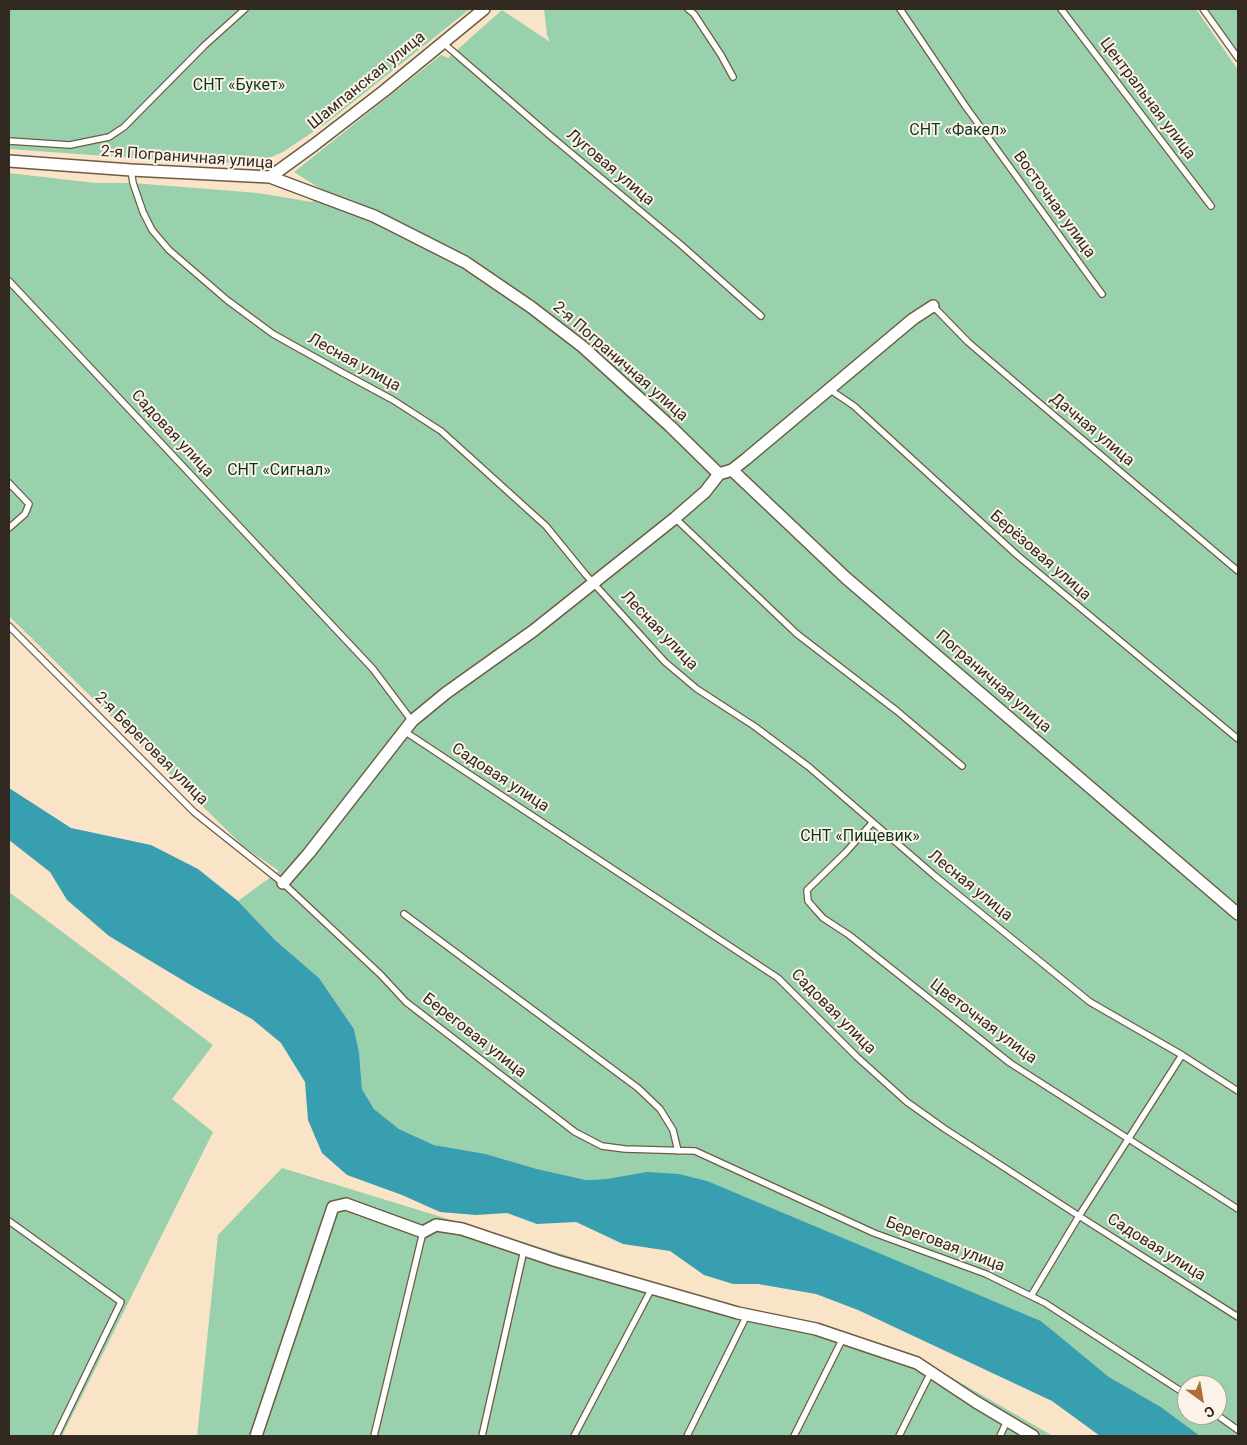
<!DOCTYPE html>
<html>
<head>
<meta charset="utf-8">
<style>
  body { margin:0 }
  #map { position:relative; width:1247px; height:1445px; overflow:hidden; background:#f9e4c8; font-family:Roboto,sans-serif }
  canvas { display:block }
  .frame { position:absolute; inset:0; border:10px solid #322a20; pointer-events:none }
  .north { position:absolute; left:1177px; top:1375px; width:50px; height:50px; box-sizing:border-box; background:#fcf3e8; border:1px solid #aba398; border-radius:50%; rotate:148deg; font-size:14px; font-weight:700; line-height:20px; text-align:center; color:#322a20 }
  .north::after { content:''; display:block; margin:auto; width:18px; height:22px; background:#af6e38; clip-path:polygon(50% 0,100% 100%,50% 72%,0 100%) }
</style>
</head>
<body>
<div id="map">
<canvas width="1247" height="1445"></canvas>
<div class="frame"></div>
<div class="north">С</div>
</div>
<script>
const g = document.querySelector('canvas').getContext('2d');
g.lineJoin = 'round';
function paint(path, color) { g.fillStyle = color; g.fill(path, 'evenodd'); }
const shape = rows => new Path2D(rows.map(r => 'M' + r).join(''));
function stroke(path, color, width, dash) { g.strokeStyle = color; g.lineWidth = width; g.lineCap = dash ? 'butt' : 'round'; g.setLineDash(dash || []); g.stroke(path); }
function label(font, color, halo, rows, align = 'center') {
  g.font = font + ' Roboto,sans-serif'; g.lineWidth = 4; g.setLineDash([]); g.textBaseline = 'middle'; g.strokeStyle = halo; g.fillStyle = color; for (const [text, x, y, turn = 0] of rows) {
    g.save(); g.translate(x, y); g.rotate((+turn || 0) * Math.PI / 180); g.textAlign = isNaN(turn) ? turn : align; if (halo) g.strokeText(text, 0, 0); g.fillText(text, 0, 0); g.restore();
  }
}
paint(shape([
  [9,9,470,9,328,122,283,152,257,163,188,162,9,149],
  [544,9,1196,9,1238,70,1238,1436,1200,1436,1161,1407,1109,1377,1041,1321,815,1227,607,1179,586,1180,537,1169,486,1154,434,1145,399,1129,374,1109,362,1089,359,1052,354,1029,319,978,275,940,238,901,279,871,243,846,9,616,9,173,95,183,133,183,258,193,312,202,321,189,294,172,441,55,448,58,502,10,550,42,547,35],
  [1187,1385,1217,1385,1217,1415,1187,1415],
  [1208,9,1238,9,1238,53],
  [9,892,213,1045,172,1099,213,1132,62,1436,9,1436],
  [282,1168,721,1303,909,1353,1053,1436,197,1436,218,1235]
]), '#98d1ab');
paint(shape([
  [9,788,71,828,151,845,198,869,238,901,275,940,319,978,354,1029,359,1052,362,1089,374,1109,399,1129,434,1145,486,1154,537,1169,586,1180,607,1179,647,1172,679,1174,707,1181,1041,1321,1109,1377,1161,1407,1200,1436,1100,1436,1052,1401,858,1310,816,1294,758,1284,733,1284,704,1275,670,1251,623,1244,576,1222,537,1224,507,1213,476,1215,440,1212,402,1195,347,1175,322,1153,308,1120,305,1082,281,1043,252,1019,194,987,109,936,67,900,50,872,9,840]
]), '#389fb0');
const service = shape([
  [688,9,694,14,721,55,733,77],
  [900,9,966,107,1102,294],
  [1061,9,1211,206],
  [1203,9,1238,58],
  [442,42,547,133,680,244,761,316],
  [9,141,70,145,109,137,124,127,205,45,245,9],
  [131,170,133,183,143,212,152,230,169,250,227,300,273,334,343,373,393,400,441,431,546,526,586,575,665,662,697,689,754,726,809,767,935,876,1090,1002,1182,1055,1238,1091],
  [9,281,373,669,412,721],
  [933,306,968,342,1031,396,1238,571],
  [829,389,854,406,1017,555,1238,739],
  [9,483,29,504,25,514,9,528],
  [675,518,797,634,897,711,962,766],
  [9,626,194,812,283,883,381,975,406,1002,575,1132,602,1146,625,1149,695,1151,874,1233,986,1274,1045,1303,1187,1395],
  [404,731,778,978,857,1057,907,1102,945,1129,1079,1216,1238,1317],
  [872,823,846,852,807,890,808,901,814,908,823,918,849,935,1010,1063,1238,1209],
  [404,914,638,1088,660,1109,673,1130,678,1151],
  [9,1221,121,1302,56,1436],
  [1031,1296,1079,1216,1182,1055],
  [1217,1415,1238,1430],
  [374,1436,423,1232],
  [482,1436,524,1250],
  [574,1436,652,1288],
  [687,1436,747,1315],
  [794,1436,843,1338],
  [899,1436,931,1372],
  [1000,1436,1007,1421]
]);
const minor = shape([
  [9,161,131,170,270,177,374,216,465,262,531,307,583,347,670,426,719,474],
  [270,177,314,145,384,91,484,9],
  [732,470,846,578,1238,914],
  [283,883,309,853,412,721,446,693,533,631,675,518,705,492,719,474,732,470,746,459,913,319,933,306],
  [256,1436,333,1207,346,1204,423,1232,436,1225,462,1229,557,1261,738,1313,816,1329,917,1363,976,1402,1033,1436]
]);
stroke(service, '#6d5b43', 8);
stroke(minor, '#6d5b43', 14);
stroke(service, '#fff', 5.5);
stroke(minor, '#fff', 11);
label('16px', '#322a20', '#fcf3e8', [
  ["Шампанская улица",367,81,-39],
  ["Центральная улица",1147,99,53],
  ["2-я Пограничная улица",187,158,4],
  ["Луговая улица",610,168,40],
  ["Восточная улица",1054,205,54],
  ["2-я Пограничная улица",620,362,41],
  ["Лесная улица",354,363,29],
  ["Дачная улица",1092,430,40],
  ["Садовая улица",172,434,47],
  ["Берёзовая улица",1040,556,41],
  ["Лесная улица",659,631,46],
  ["Пограничная улица",993,682,41],
  ["2-я Береговая улица",151,749,45],
  ["Садовая улица",500,778,33],
  ["Лесная улица",970,886,39],
  ["Садовая улица",833,1012,45],
  ["Цветочная улица",983,1022,37],
  ["Береговая улица",474,1036,38],
  ["Береговая улица",945,1245,21],
  ["Садовая улица",1156,1248,32]
]);
label('16px', '#0d341e', '#fcf3e8', [
  ["СНТ «Букет»",239,86],
  ["СНТ «Факел»",958,131],
  ["СНТ «Сигнал»",279,471],
  ["СНТ «Пищевик»",860,837]
]);
</script>
</body>
</html>
